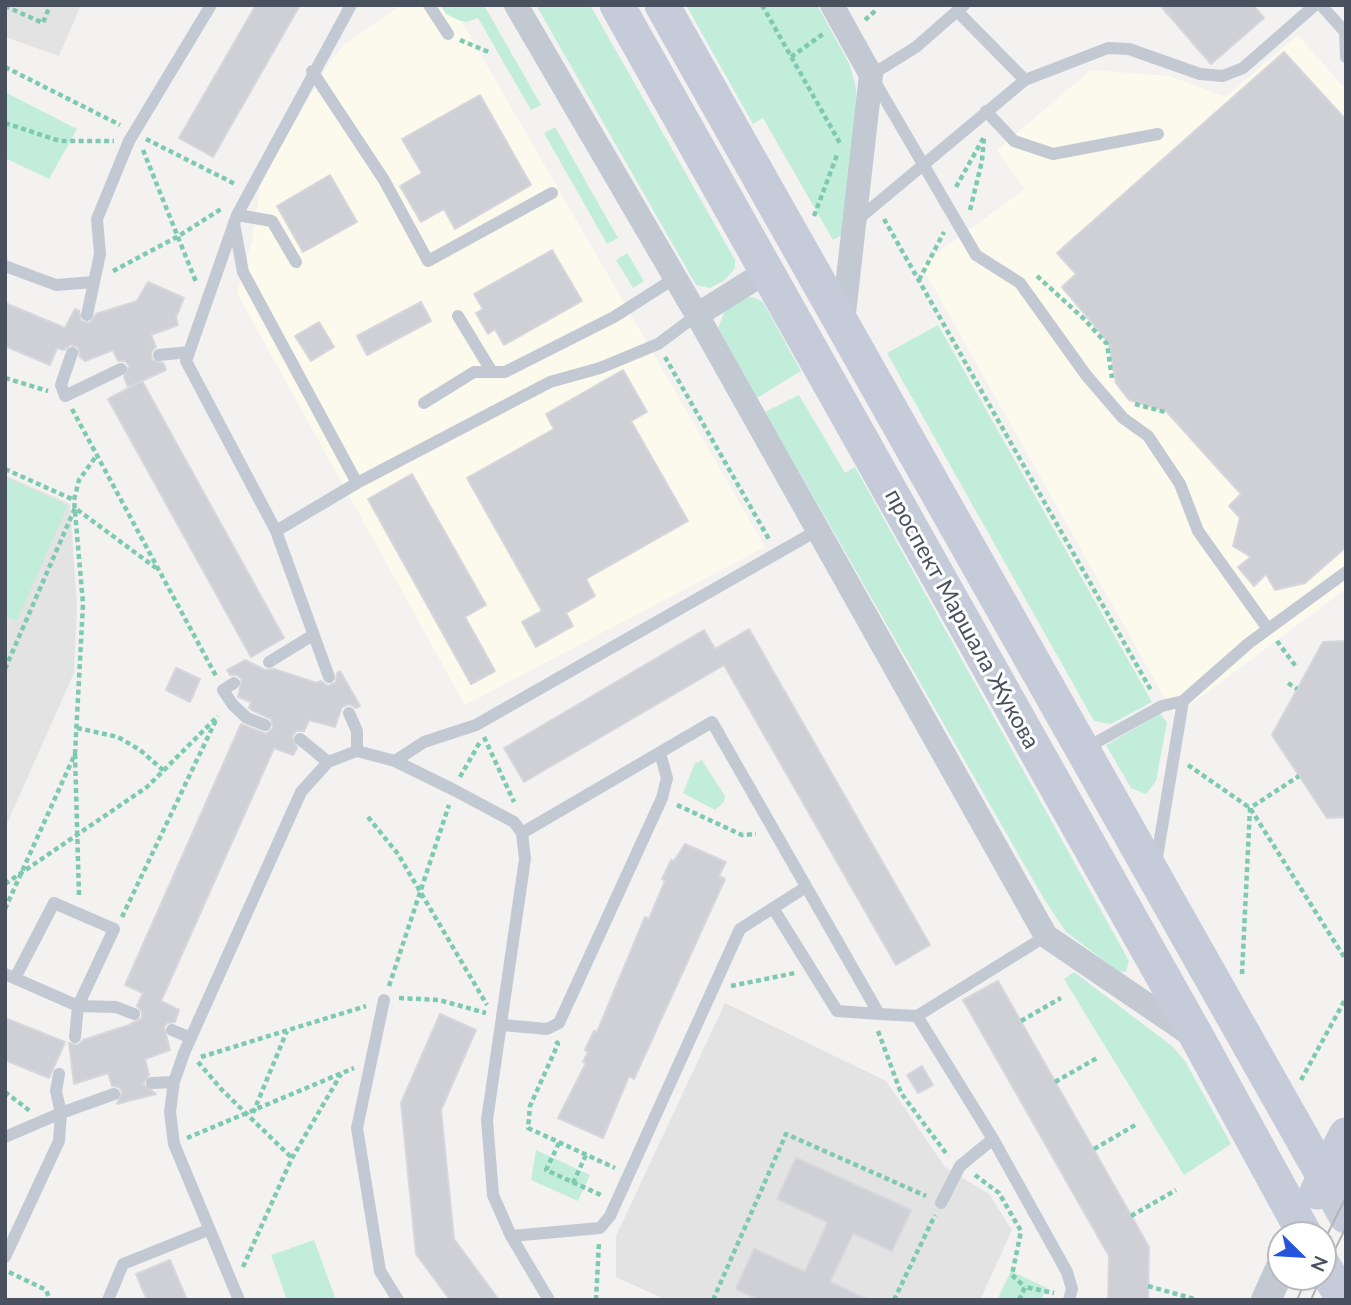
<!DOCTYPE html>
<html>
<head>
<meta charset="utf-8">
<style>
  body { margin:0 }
  #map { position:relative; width:1351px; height:1305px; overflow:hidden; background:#f3f2f1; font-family:Lato,sans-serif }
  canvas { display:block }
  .frame { position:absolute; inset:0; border:7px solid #4a515e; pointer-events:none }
  .north { position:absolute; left:1267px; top:1221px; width:70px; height:70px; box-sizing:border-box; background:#fff; border:2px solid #b7b9bf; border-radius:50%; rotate:114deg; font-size:19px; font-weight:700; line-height:28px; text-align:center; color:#4a515e }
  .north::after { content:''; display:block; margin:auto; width:24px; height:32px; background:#2555da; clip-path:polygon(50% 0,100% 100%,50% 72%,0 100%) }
</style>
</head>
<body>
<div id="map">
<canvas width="1351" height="1305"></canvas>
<div class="frame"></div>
<div class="north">N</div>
</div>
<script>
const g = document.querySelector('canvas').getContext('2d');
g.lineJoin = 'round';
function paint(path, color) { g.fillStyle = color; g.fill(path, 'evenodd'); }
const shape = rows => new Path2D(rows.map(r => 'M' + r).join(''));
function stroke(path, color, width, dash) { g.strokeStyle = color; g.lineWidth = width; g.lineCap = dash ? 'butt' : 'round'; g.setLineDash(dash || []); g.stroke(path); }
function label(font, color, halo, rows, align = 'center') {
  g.font = font + ' Lato,sans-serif'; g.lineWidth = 6; g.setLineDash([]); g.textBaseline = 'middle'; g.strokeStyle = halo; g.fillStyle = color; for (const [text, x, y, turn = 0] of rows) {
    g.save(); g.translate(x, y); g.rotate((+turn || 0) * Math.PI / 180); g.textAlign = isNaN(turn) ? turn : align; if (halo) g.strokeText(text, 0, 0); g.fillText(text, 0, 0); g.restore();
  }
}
paint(shape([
  [401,5,452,5,765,547,465,705,237,293,252,241,261,181,331,60,344,45],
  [1298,35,1346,90,1346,589,1175,716,921,265,1025,189,997,150,1091,70,1169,76,1226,97]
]), '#fcfaed');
paint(shape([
  [5,5,81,5,59,56,5,37],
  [5,475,70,504,77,605,74,673,5,828],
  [725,1003,886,1081,945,1167,989,1194,1012,1230,980,1300,666,1300,616,1277,616,1236]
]), '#e4e3e3');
paint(shape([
  [440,5,484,5,541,105,531,110,478,18,466,22,458,20,446,14],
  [536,5,590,5,735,260,735,268,725,280,710,288,696,285],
  [686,5,817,5,850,65,856,88,858,112,846,233,833,240,763,118,753,124],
  [5,92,77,129,49,179,5,158],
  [555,127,618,238,607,244,544,133],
  [627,253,644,281,633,288,616,260],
  [753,297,763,302,801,371,757,398,718,328,726,308,742,298],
  [938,325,1152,702,1111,724,1094,721,887,353],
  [799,395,845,473,855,467,1129,961,1126,972,1118,971,1066,932,1044,899,765,412],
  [5,477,68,505,17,621,5,616],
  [1160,714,1167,722,1156,781,1146,794,1131,788,1106,745],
  [702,760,725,796,724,802,715,810,683,793,695,763],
  [1074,972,1172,1046,1185,1061,1231,1144,1184,1175,1064,979],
  [536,1150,590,1175,578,1201,531,1180],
  [314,1240,336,1300,287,1300,271,1255],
  [1011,1271,1047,1288,1041,1300,997,1300]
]), '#c3eddb');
const building = shape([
  [256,5,300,5,213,157,179,138,256,5],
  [1160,5,1253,5,1264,18,1211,64,1160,5],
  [1284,52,1346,120,1346,547,1305,583,1275,590,1266,574,1254,586,1238,567,1251,557,1233,546,1240,518,1229,506,1241,494,1166,411,1129,400,1116,383,1109,343,1062,287,1076,274,1057,253,1284,52],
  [480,95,531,185,455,229,444,209,421,222,400,186,422,173,402,139,480,95],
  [330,175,357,222,303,252,277,206,330,175],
  [552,250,582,301,504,345,495,329,488,334,476,313,483,309,474,294,552,250],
  [148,282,184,298,176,317,178,325,151,335,156,347,151,352,152,360,163,363,166,370,128,387,124,377,129,366,125,361,118,361,113,350,85,361,80,357,78,347,70,345,64,350,57,348,50,365,5,346,5,303,65,328,75,309,79,311,81,321,90,323,96,314,137,301,148,282],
  [421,302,431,321,367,355,357,336,421,302],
  [319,322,334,347,311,361,295,336,319,322],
  [623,370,647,412,631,421,688,521,586,579,595,596,566,613,573,626,536,647,522,622,542,611,467,478,554,429,546,414,623,370],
  [142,381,284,638,251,657,108,399,142,381],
  [412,474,486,605,465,617,495,671,471,684,368,499,412,474],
  [749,629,930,945,896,965,724,665,524,782,504,748,704,630,715,649,749,629],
  [1346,641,1346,817,1327,818,1272,735,1323,642,1346,641],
  [245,660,265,670,274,669,317,683,321,681,328,686,336,682,337,673,340,671,360,706,356,708,349,704,342,707,335,727,309,720,304,731,296,731,292,737,297,748,293,755,274,748,161,1001,179,1010,175,1022,167,1023,164,1027,170,1050,145,1059,149,1075,143,1084,156,1094,117,1104,122,1092,119,1087,112,1086,108,1073,74,1084,69,1043,78,1045,83,1040,129,1025,142,1018,142,1012,137,1006,143,993,125,985,241,724,266,734,273,728,271,719,252,710,249,708,251,702,238,697,242,679,237,675,230,675,227,670,245,660],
  [176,668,200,679,190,702,166,690,176,668],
  [685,844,726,862,719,876,725,879,634,1079,629,1076,603,1138,558,1118,586,1063,583,1062,588,1052,585,1050,594,1031,597,1032,645,917,649,919,665,881,662,879,671,860,674,861,685,844],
  [998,981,1149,1247,1148,1300,1108,1300,1109,1256,963,1000,998,981],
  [440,1014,476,1030,441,1110,454,1239,499,1300,450,1300,416,1254,401,1103,440,1014],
  [5,1018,65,1042,49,1078,5,1060,5,1018],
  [922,1066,933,1085,918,1093,907,1075,922,1066],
  [796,1158,911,1210,892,1251,853,1233,830,1282,869,1300,759,1300,736,1289,754,1249,805,1272,828,1222,777,1199,796,1158],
  [170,1260,187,1300,147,1300,136,1274,170,1260]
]);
paint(building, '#ced0d5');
stroke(building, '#d6d6dc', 2);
stroke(shape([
  [762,5,841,145],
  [5,6,43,23,50,5],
  [865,20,875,11],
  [460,40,491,53],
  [791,57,823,34],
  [5,67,120,125],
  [5,123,60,141,114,141],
  [146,139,235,184],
  [143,150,196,282],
  [956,187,984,137],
  [970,210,982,161,984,136],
  [814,216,837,155],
  [884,219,1152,692],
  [113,271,177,237,221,209],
  [1037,276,1083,318,1107,344,1112,378],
  [919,280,944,232],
  [665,357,770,541],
  [5,378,48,391],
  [1135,404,1165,412],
  [72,409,216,676],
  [5,469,74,500],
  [1277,641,1297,668],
  [5,669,75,508,156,568],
  [1288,683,1297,689],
  [77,728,118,737,140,750,164,771],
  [484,737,514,802],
  [75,754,79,896],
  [1188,765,1250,808,1346,960],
  [460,777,480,742],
  [677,805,742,835,756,834],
  [368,817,398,854,487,1005],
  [5,884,147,787,218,716],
  [5,909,75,754,83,604,74,500,79,480,97,455],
  [122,917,216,720],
  [1242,974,1250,808,1299,776],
  [389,986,449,805],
  [731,986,795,973],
  [399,998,439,1000,486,1013],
  [1021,1021,1061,998],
  [878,1031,901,1093,948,1156],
  [556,1041,558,1044,530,1106,528,1128,615,1168],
  [201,1057,366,1006],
  [198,1062,222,1090,292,1158],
  [1301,1080,1346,998],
  [1055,1082,1097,1058],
  [5,1092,30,1111],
  [253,1113,287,1031],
  [187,1138,354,1068],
  [559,1143,546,1170,603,1196],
  [1094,1149,1137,1124],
  [975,1175,999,1193,1021,1231,1012,1275,1025,1287],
  [573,1183,586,1155],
  [1131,1216,1176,1190],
  [243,1267,292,1158,341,1074],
  [9,1272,46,1290,50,1300],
  [1148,1286,1198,1300],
  [596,1300,599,1242],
  [713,1300,786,1134,926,1196],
  [894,1300,935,1215],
  [1019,1300,1025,1287,1054,1293]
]), '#7dc9b1', 4.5, [5, 3.5]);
stroke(shape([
  [429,5,448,34],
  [964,5,916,47,871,75,976,255,1020,283,1086,375,1123,418,1148,436,1180,484,1198,531,1268,629],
  [1321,5,1345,32,1346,57],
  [957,11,1025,80,1108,48,1129,49,1200,74,1223,76,1243,68,1315,5],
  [312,71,384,180,428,261,552,193],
  [986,111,1014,141,1053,154,1158,134],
  [237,215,272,221,296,262],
  [856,221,1025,80],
  [234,223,243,272,357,483],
  [5,266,56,285,93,282],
  [87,315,100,254,97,219,129,141,211,5],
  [458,316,492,372],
  [72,353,61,385,65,396,121,369],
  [159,355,189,352],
  [424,403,474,372,505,372,614,317,675,278],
  [276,531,357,483,550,382,600,368,658,344,697,315],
  [269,662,313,635],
  [329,677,276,531,186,361,237,215,351,5],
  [234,683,223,690,233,705,247,718,265,725],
  [349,713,357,731,357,751],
  [300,739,328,762],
  [1084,749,1162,706,1183,701,1249,643,1346,572],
  [395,761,424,742,476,725,818,530],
  [522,833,712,722,879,1014,917,1016,1046,936],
  [1156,863,1183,701],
  [773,908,837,1011,879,1014],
  [5,974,78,1006,116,1007,134,1014],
  [15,978,54,903,114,929,78,1006,75,1037],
  [384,1000,357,1128,380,1271,398,1300],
  [917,1016,993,1139,1067,1272,1072,1289,1069,1300],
  [502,1025,547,1029,559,1023,662,798,667,778,660,753],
  [172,1030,191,1038],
  [152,1083,174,1082],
  [5,1137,61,1113,56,1091,59,1074],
  [941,1203,960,1166,993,1139],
  [511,1236,600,1228,610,1216,740,929,806,887],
  [5,1257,59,1141,61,1113,114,1094],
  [108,1300,123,1264,208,1230],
  [239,1300,174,1144,170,1112,174,1082,184,1053,301,792,328,762,357,751,395,761,454,790,514,822,522,833,525,859,487,1120,493,1195,511,1236,549,1300]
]), '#c3c9d2', 12);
stroke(shape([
  [516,5,697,315,1046,936,1193,1036],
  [832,5,871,75,843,322],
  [697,315,767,271]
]), '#c3c9d2', 24);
stroke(shape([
  [1266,1300,1281,1267]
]), '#c3c9d2', 30);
stroke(shape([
  [617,5,1198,1039,1305,1235],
  [662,5,1346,1216],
  [1317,1192,1346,1135],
  [1323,1265,1344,1300]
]), '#c5cbd8', 35);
stroke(shape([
  [1323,1243,1346,1197],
  [1323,1274,1346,1227],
  [1297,1300,1307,1277],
  [1311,1300,1321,1277]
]), '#b4b5bb', 2);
label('23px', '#4a515e', '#fff', [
  ["проспект Маршала Жукова",962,619,61]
]);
</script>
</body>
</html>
